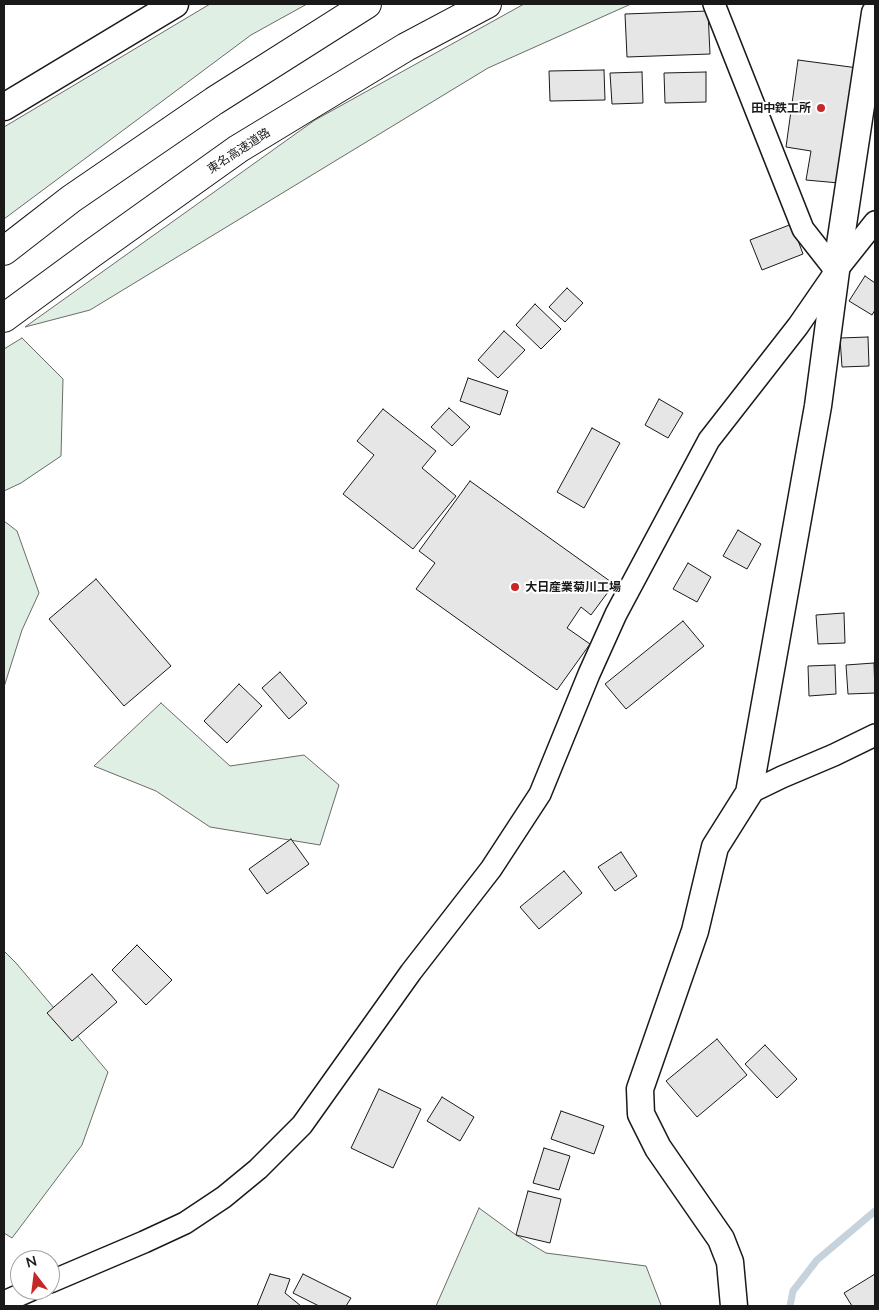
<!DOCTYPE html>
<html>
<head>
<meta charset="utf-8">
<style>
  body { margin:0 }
  #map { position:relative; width:879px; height:1310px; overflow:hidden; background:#fff; font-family:Mulish,sans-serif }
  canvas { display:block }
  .frame { position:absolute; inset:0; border:5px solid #1a1a1a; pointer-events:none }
  .north { position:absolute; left:10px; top:1250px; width:50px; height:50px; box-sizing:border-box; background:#fff; border:1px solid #a3a3a3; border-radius:50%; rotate:345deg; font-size:14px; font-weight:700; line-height:20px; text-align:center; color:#1a1a1a }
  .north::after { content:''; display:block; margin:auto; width:18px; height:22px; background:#c62828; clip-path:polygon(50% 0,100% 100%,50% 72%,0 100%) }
</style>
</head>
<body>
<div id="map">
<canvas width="879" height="1310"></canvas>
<div class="frame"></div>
<div class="north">N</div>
</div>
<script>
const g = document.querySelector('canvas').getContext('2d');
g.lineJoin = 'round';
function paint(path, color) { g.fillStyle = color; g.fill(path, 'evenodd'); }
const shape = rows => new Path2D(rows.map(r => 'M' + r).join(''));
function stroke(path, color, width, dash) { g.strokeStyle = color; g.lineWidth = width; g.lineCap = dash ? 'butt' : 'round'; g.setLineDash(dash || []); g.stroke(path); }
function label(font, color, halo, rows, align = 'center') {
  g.font = font + ' Mulish,"Noto Sans JP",sans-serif'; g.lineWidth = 4; g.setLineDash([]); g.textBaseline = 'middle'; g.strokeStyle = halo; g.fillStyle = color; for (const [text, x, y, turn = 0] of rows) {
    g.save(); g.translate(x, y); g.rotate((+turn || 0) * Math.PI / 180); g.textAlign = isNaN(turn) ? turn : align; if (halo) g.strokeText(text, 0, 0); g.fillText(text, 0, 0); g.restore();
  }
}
const green = shape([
  [210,4,307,4,251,35,4,219,4,127,210,4],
  [524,4,631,4,488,68,90,310,25,327,315,120,524,4],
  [22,338,63,379,61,456,21,483,4,491,4,349,22,338],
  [4,521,17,531,39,593,22,630,4,687,4,521],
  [161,703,230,766,304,755,339,785,320,845,210,827,156,791,94,766,161,703],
  [4,951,16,963,108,1072,82,1145,12,1238,4,1233,4,951],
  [479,1208,516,1235,546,1253,646,1266,661,1305,660,1306,436,1306,479,1208]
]);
paint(green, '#e0efe3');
stroke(green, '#6a6a6a', 1);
stroke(shape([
  [790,1306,793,1291,817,1260,875,1211]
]), '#c6d2dc', 7);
const building = shape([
  [708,11,710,54,627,57,625,14,708,11],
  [798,60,858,68,839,183,806,180,811,151,786,147,798,60],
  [604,70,605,100,550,101,549,71,604,70],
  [642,72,643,103,612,104,610,73,642,72],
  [706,72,706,102,665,103,664,73,706,72],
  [792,224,803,254,762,270,750,240,792,224],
  [865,276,875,283,875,310,872,315,849,301,865,276],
  [567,288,583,303,565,322,549,307,567,288],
  [535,304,561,329,541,349,516,325,535,304],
  [504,331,525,350,498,378,478,360,504,331],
  [868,337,869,366,842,367,840,338,868,337],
  [468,378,508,391,500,415,460,401,468,378],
  [659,399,683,413,668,438,645,425,659,399],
  [449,408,470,427,452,446,431,427,449,408],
  [383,409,436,451,422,468,456,496,413,549,343,494,374,455,357,441,383,409],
  [592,428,620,443,584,508,557,492,592,428],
  [470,481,614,584,591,615,581,607,567,628,590,644,557,690,416,589,435,563,419,551,470,481],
  [738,530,761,544,747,569,723,556,738,530],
  [688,563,711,577,697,602,673,589,688,563],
  [96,579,171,666,124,706,49,619,96,579],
  [844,613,845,643,818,644,816,615,844,613],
  [683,621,704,646,626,709,605,684,683,621],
  [874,663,875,693,848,694,846,665,874,663],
  [835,665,836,694,809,696,808,666,835,665],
  [280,672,307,703,289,719,262,688,280,672],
  [239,684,262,706,227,743,204,721,239,684],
  [291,839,309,864,267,894,249,869,291,839],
  [621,852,637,876,615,891,598,867,621,852],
  [564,871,582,893,539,929,520,907,564,871],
  [137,945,172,980,146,1005,112,970,137,945],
  [92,974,117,1002,72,1041,47,1013,92,974],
  [717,1039,747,1075,697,1117,666,1081,717,1039],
  [765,1045,797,1079,777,1098,745,1064,765,1045],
  [379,1089,421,1109,393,1168,351,1148,379,1089],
  [442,1097,474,1117,460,1141,427,1121,442,1097],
  [561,1111,604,1126,594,1154,551,1139,561,1111],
  [544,1148,570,1156,559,1190,533,1183,544,1148],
  [528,1191,561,1199,550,1243,516,1235,528,1191],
  [270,1274,290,1279,285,1293,301,1306,257,1306,270,1274],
  [303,1274,351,1298,346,1306,319,1306,293,1293,303,1274],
  [875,1274,875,1306,852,1306,844,1293,875,1274]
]);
paint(building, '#e6e6e6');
stroke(building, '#1a1a1a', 1);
const minor = shape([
  [714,4,803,229,836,271],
  [749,793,782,777,834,755,875,735],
  [50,1282,144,1242,185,1223,224,1197,258,1169,302,1125,411,972,491,869,540,794,589,674,616,614,709,440,798,326,836,271,875,222],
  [4,1302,31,1290]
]);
const tertiary = shape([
  [4,107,175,4],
  [734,1306,730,1262,721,1239,658,1148,641,1114,640,1089,695,931,715,847,749,793,818,406,836,271,875,13]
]);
const motorway = shape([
  [4,251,71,199,214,101,367,4],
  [4,318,91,254,238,149,406,47,487,4]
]);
stroke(minor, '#1a1a1a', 24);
stroke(tertiary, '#1a1a1a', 29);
stroke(motorway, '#1a1a1a', 30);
stroke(minor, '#fff', 21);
stroke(tertiary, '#fff', 26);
stroke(motorway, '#fff', 28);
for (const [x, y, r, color] of [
  [821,108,5,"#c62828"],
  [515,587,5,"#c62828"]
]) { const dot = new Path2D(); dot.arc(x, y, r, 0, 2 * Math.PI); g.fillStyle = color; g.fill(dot); stroke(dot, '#fff', 2); }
label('bold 12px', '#1a1a1a', '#fff', [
  ["田中鉄工所",811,108],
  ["大日産業菊川工場",525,587,"left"]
], 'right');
label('12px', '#1a1a1a', '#fff', [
  ["東名高速道路",239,151,-33]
]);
</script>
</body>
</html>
